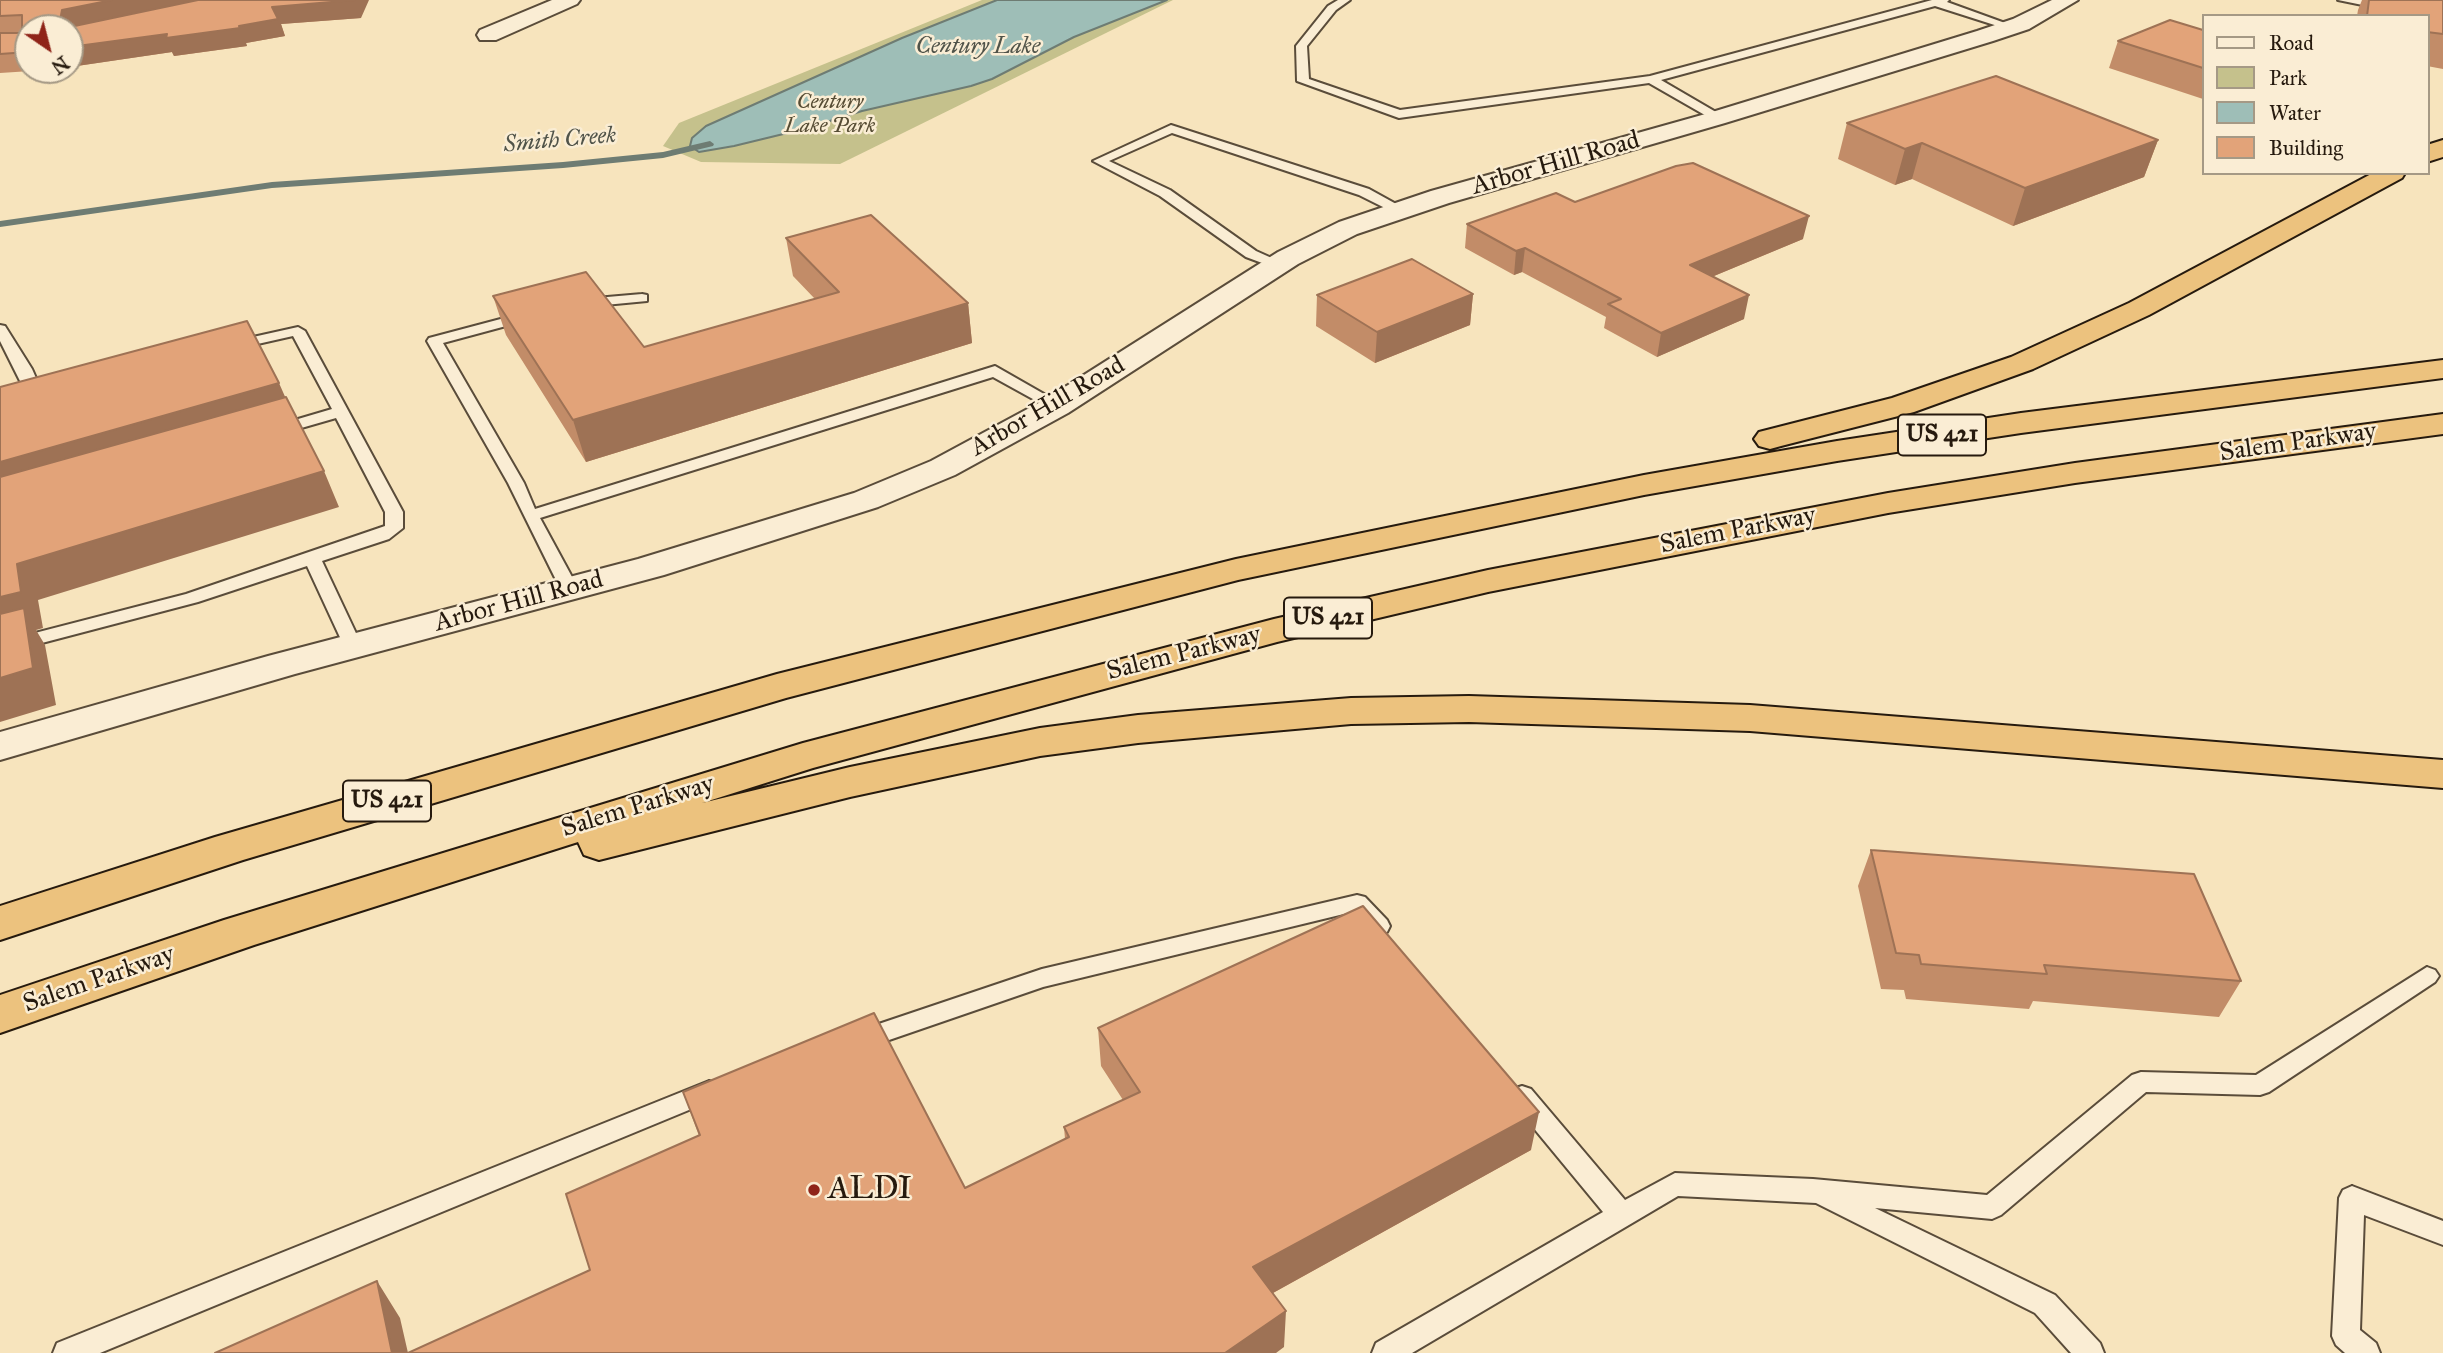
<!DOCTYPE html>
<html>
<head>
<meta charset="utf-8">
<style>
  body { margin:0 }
  #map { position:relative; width:2443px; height:1353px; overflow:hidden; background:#f7e4bd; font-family:"IM FELL Great Primer",serif }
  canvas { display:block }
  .legend { position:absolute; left:2202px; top:14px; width:228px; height:161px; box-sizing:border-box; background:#faedd4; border:2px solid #a59985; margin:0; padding:9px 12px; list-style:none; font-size:21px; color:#261a0e }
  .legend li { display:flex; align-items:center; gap:14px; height:35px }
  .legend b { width:35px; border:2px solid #a59985 }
  .north { position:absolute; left:14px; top:14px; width:70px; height:70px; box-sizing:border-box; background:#faedd4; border:2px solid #a59985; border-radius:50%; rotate:145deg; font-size:19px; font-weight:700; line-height:28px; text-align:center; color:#261a0e }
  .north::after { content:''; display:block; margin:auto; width:24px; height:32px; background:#8f2418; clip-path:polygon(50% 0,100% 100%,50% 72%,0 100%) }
</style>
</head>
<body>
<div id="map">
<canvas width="2443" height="1353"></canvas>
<ul class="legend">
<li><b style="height:9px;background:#faedd4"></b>Road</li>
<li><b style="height:19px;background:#c5c18c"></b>Park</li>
<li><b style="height:19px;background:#9ebeb7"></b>Water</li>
<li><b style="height:19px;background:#e2a379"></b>Building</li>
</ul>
<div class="north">N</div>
</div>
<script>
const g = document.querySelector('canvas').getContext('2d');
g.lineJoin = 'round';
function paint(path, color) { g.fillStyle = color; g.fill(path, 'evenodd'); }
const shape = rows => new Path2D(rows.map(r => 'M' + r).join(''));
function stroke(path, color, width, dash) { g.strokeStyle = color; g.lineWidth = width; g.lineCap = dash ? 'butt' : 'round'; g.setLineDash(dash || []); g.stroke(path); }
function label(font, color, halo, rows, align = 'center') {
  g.font = font + ' "IM FELL Great Primer",serif'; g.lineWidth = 5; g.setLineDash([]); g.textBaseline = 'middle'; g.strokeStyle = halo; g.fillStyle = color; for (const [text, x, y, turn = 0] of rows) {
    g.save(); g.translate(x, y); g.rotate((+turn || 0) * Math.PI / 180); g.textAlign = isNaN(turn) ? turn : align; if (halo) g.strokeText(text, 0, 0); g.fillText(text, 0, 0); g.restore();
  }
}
paint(shape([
  [982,0,1173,0,840,164,701,162,663,146,679,123]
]), '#c5c18c');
const water = shape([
  [997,0,1167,0,1074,37,992,79,971,86,862,111,804,129,734,146,699,152,690,146,692,138,706,126,902,38,997,0]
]);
paint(water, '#9ebeb7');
stroke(water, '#6e7c73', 2);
paint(shape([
  [710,141,714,144,713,146,663,158,563,168,272,188,0,227,0,221,272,182,563,162,663,152,710,141]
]), '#6e7c73');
const lane = shape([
  [1338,0,1350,0,1336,10,1307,46,1309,79,1400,110,1650,76,1932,0,1949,0,1947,2,2016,27,2007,29,1935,6,1661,80,1721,115,1721,121,1717,122,1649,83,1399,118,1297,81,1296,46,1328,6,1338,0],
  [2338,0,2363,0,2392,7,2387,10,2338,0],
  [1171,125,1369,189,1407,210,1395,213,1359,195,1172,133,1109,161,1170,190,1256,251,1285,264,1273,267,1246,257,1160,196,1093,161,1171,125],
  [642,294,647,295,647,301,584,307,577,303,584,299,642,294],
  [527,312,532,313,532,319,443,343,524,483,535,509,995,366,1065,406,1063,409,1051,409,993,377,540,518,578,588,569,594,560,588,508,483,427,341,429,338,527,312],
  [0,325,5,326,32,369,43,394,48,398,46,401,37,404,29,399,0,341,0,325],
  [298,327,305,331,403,512,403,528,389,539,322,561,362,646,360,650,353,652,344,646,307,566,198,602,0,654,0,642,186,594,385,526,385,512,336,418,277,435,269,430,271,427,332,409,293,336,231,350,224,346,226,343,298,327],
  [1357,895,1365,897,1387,920,1390,926,1387,932,1379,935,1371,932,1352,912,1043,987,860,1050,852,1047,848,1040,852,1033,1042,969,1357,895],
  [2427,967,2435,970,2439,976,2435,982,2269,1092,2260,1095,2146,1092,2001,1215,1992,1219,1875,1208,2055,1295,2100,1343,2104,1353,2071,1353,2035,1313,1816,1203,1678,1196,1412,1353,1372,1353,1376,1343,1603,1212,1513,1103,1510,1096,1513,1089,1522,1086,1531,1089,1625,1200,1675,1173,1813,1179,1987,1195,2132,1075,2141,1072,2256,1075,2427,967],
  [709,1081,718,1084,721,1091,718,1098,100,1353,53,1353,57,1343,709,1081],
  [2352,1186,2443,1221,2443,1245,2364,1215,2360,1330,2376,1343,2380,1353,2345,1353,2336,1345,2332,1336,2339,1198,2343,1190,2352,1186]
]);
const street = shape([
  [552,0,580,0,577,4,496,40,480,40,477,35,480,30,552,0],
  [2052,0,2078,0,2029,29,1993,41,1725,123,1449,203,1357,234,1298,264,1068,413,955,475,878,507,664,575,295,674,0,760,0,732,268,656,638,559,854,493,931,461,1046,399,1278,252,1339,222,1431,191,1709,113,1977,31,2013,19,2052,0]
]);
const highway = shape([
  [2443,140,2443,157,2427,162,2427,145,2443,140],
  [2373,173,2405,173,2402,178,2149,315,2033,369,1914,412,1781,446,1770,449,1759,446,1754,439,1759,432,1892,398,2011,357,2129,303,2373,173],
  [2443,360,2443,378,2021,433,1837,461,1644,495,1238,580,786,698,243,860,0,940,0,906,215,837,777,674,1236,559,1644,475,1837,441,2021,413,2443,360],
  [2443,414,2443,434,2075,483,1888,513,1488,592,1277,642,813,768,702,803,850,767,1040,728,1138,715,1351,698,1469,696,1750,705,2443,760,2443,788,1750,731,1469,722,1351,724,1138,743,1040,756,850,797,599,860,584,855,578,842,254,945,0,1033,0,995,224,920,803,743,1274,619,1488,570,1888,493,2075,463,2443,414]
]);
stroke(lane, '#5a4c3a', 4);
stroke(street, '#5a4c3a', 4);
stroke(highway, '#261a0e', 4);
paint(lane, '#faedd4');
paint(street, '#faedd4');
paint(highway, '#ecc27e');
paint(shape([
  [0,0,361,18,281,24,285,36,246,43,247,46,174,56,172,52,70,67,70,28,28,28,28,70,46,70,0,73],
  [2362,0,2443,0,2443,69,2427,66,2427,16,2357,16,2358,10],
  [2203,30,2203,99,2109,68,2118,41],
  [1847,123,2158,140,2144,177,2013,226,1912,179,1895,185,1838,159],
  [1575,202,1803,239,1714,276,1744,319,1657,357,1604,328,1606,317,1522,272,1514,275,1465,248,1467,224],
  [786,238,968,303,972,343,586,462,506,335,493,296,644,347,815,299,793,276],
  [1473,294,1470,325,1375,363,1316,326,1317,295],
  [1871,850,2241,981,2219,1017,2033,1001,2029,1009,1906,999,1904,990,1881,989,1858,886],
  [1098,1028,1531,1150,1273,1293,1284,1347,590,1270,699,1136,683,1092,965,1188,1065,1139,1064,1127,1123,1100,1101,1066]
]), '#c28c68');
paint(shape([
  [112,0,201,0,69,28,60,28,59,26,62,10],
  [355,0,369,0,361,18,281,24,285,36,246,43,247,46,174,56,172,52,70,67,70,47,167,34,239,26,272,7],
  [2158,140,2144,177,2013,226,2025,188],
  [1922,143,1912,179,1895,185,1905,149],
  [1809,216,1803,239,1685,288,1690,265],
  [1525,248,1522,272,1514,275,1516,251],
  [1473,294,1470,325,1375,363,1377,332],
  [1749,295,1744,319,1657,357,1661,333],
  [968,303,972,343,586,462,573,420],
  [279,383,294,417,0,503,0,462],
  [324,471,339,507,38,600,43,628,36,630,45,645,56,705,0,722,0,597,17,564],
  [1539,1112,1531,1150,1253,1304,1253,1267],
  [377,1281,400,1318,408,1353,392,1353],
  [1286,1311,1284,1347,1276,1353,1225,1353]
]), '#9e7255');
const building = shape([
  [0,0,112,0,62,10,59,26,62,28,28,28,28,52,0,54,0,33,22,33,22,15,0,16,0,0],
  [198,0,355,0,272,7,278,19,239,26,240,28,166,38,167,34,70,47,70,28,65,28,198,0],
  [2369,0,2443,0,2443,34,2427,32,2427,16,2367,16,2369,0],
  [2170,20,2203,30,2203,68,2118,41,2170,20],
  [1996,76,2158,140,2025,188,1922,143,1905,149,1847,123,1996,76],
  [1693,163,1809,216,1690,265,1749,295,1661,333,1608,304,1621,299,1525,248,1516,251,1467,224,1556,193,1575,202,1676,166,1693,163],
  [871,215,968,303,573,420,493,296,586,272,644,347,839,292,786,238,871,215],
  [1412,259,1473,294,1377,332,1317,295,1412,259],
  [247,321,279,383,0,462,0,387,247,321],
  [286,397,324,471,17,564,21,592,0,597,0,477,286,397],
  [24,608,33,668,0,678,0,614,24,608],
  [1871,850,2194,874,2241,981,2044,965,2047,974,1921,964,1919,955,1896,953,1871,850],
  [1363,906,1539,1112,1253,1267,1286,1311,1225,1353,408,1353,590,1270,566,1194,700,1135,683,1092,874,1013,965,1188,1069,1137,1064,1127,1140,1092,1098,1028,1363,906],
  [377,1281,392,1353,215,1353,377,1281]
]);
paint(building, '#e2a379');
stroke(building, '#9e7255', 2);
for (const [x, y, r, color] of [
  [814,1190,7,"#8f2418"]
]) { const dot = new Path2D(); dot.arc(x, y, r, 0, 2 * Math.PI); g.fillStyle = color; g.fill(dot); stroke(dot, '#faedd4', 2.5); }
label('italic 21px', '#564c34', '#faedd4', [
  ["Century",830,103],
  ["Lake Park",830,127]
]);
label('italic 23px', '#505349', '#faedd4', [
  ["Century Lake",978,47],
  ["Smith Creek",560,141,-5]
]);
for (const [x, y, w] of [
  [1942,435,88],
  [1328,618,88],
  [387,801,88]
]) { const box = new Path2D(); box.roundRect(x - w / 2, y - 20.5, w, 41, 5); g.fillStyle = '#faedd4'; g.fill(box); stroke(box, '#261a0e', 2); }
label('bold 24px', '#261a0e', null, [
  ["US 421",1942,435],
  ["US 421",1328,618],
  ["US 421",387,801]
]);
label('26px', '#261a0e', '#faedd4', [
  ["Arbor Hill Road",1556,164,-16],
  ["Arbor Hill Road",1048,407,-30],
  ["Salem Parkway",2298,443,-8],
  ["Salem Parkway",1738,531,-11],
  ["Arbor Hill Road",519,602,-15],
  ["Salem Parkway",1184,654,-14],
  ["Salem Parkway",638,807,-17],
  ["Salem Parkway",99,980,-19]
]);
label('32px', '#261a0e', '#faedd4', [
  ["ALDI",828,1190]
], 'left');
</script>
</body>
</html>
